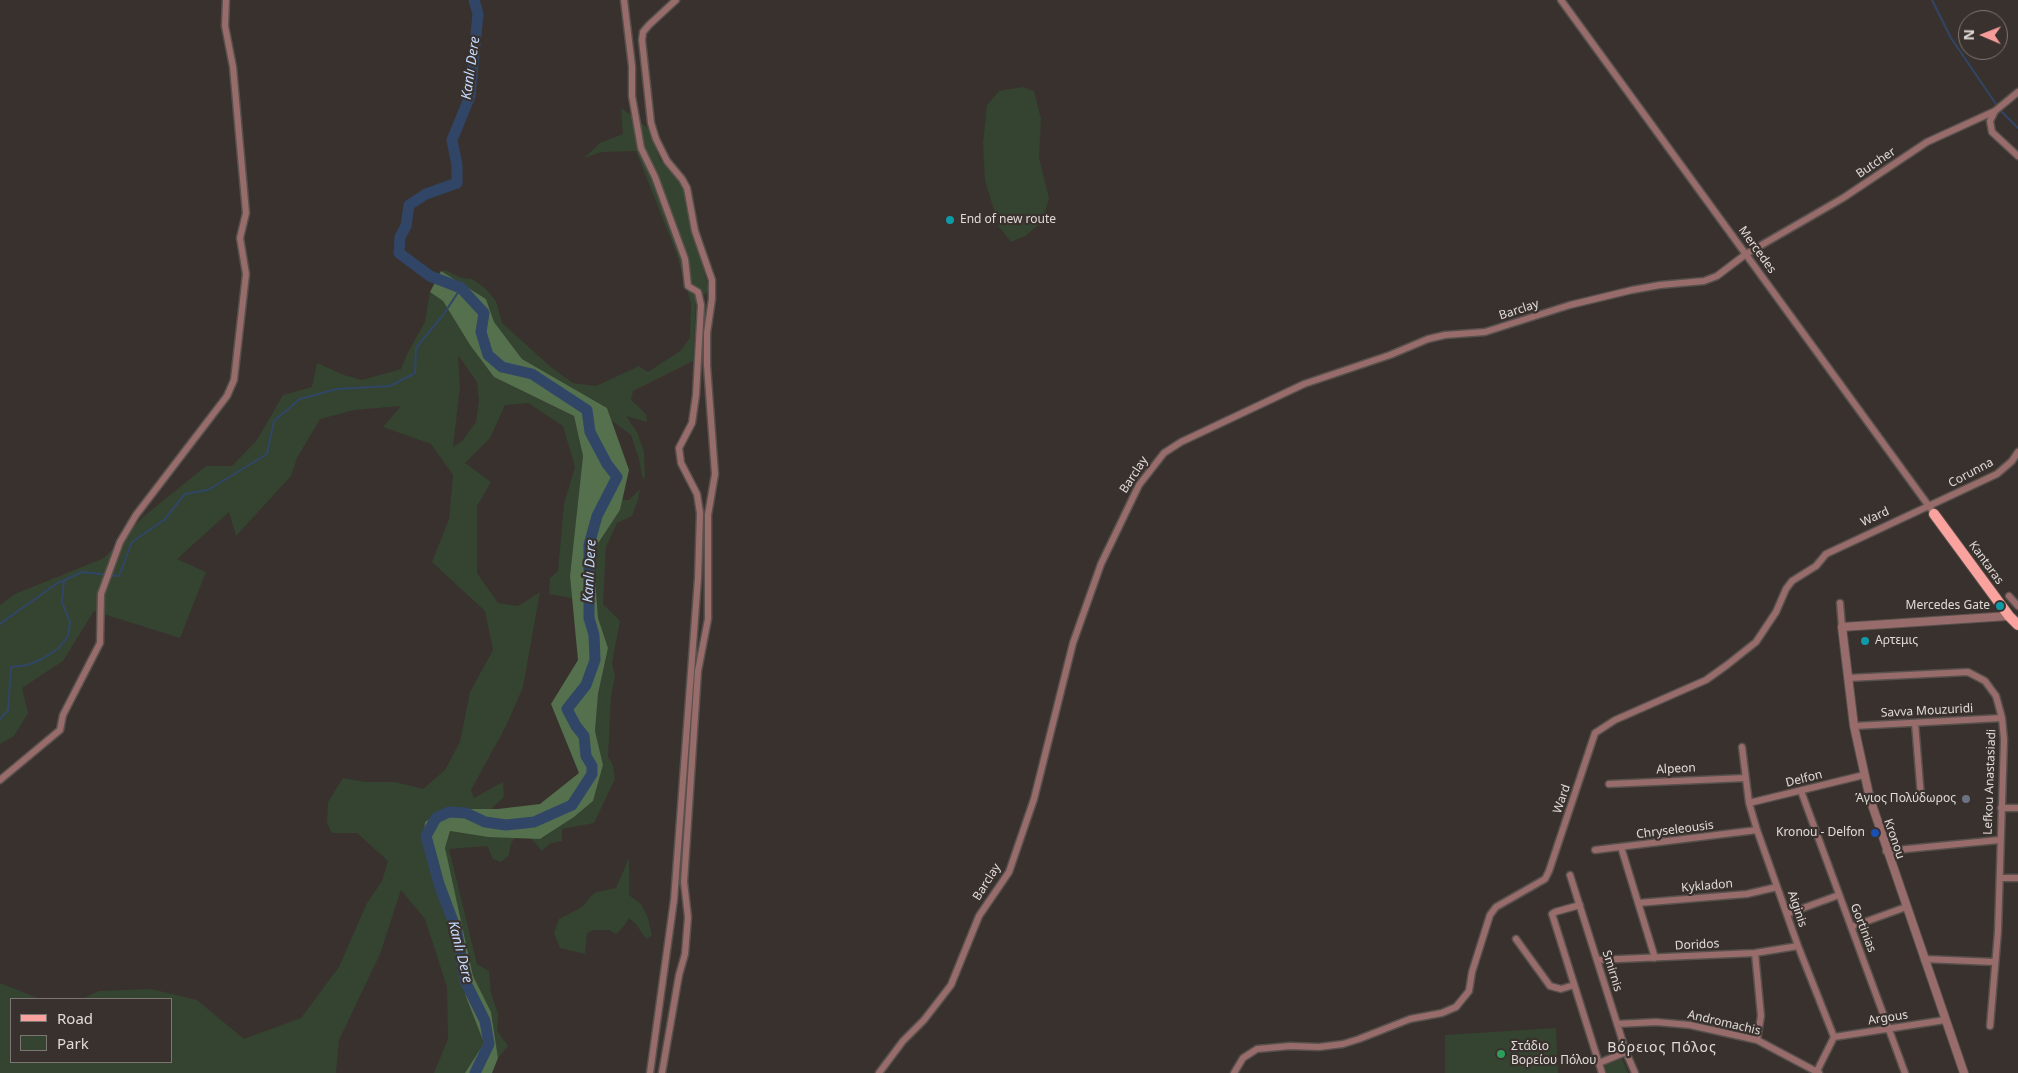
<!DOCTYPE html>
<html>
<head>
<meta charset="utf-8">
<style>
  body { margin:0 }
  #map { position:relative; width:2018px; height:1073px; overflow:hidden; background:#39312d; font-family:"Noto Sans",sans-serif }
  canvas { display:block }
  .legend { position:absolute; left:10px; top:998px; width:162px; height:65px; box-sizing:border-box; background:#39312d; border:1px solid #7c7571; margin:0; padding:6px 9px; list-style:none; font-size:15px; color:#e0dbd8 }
  .legend li { display:flex; align-items:center; gap:10px; height:25px }
  .legend b { width:25px; border:1px solid #7c7571 }
  .north { position:absolute; left:1958px; top:10px; width:50px; height:50px; box-sizing:border-box; background:#39312d; border:1px solid #7c7571; border-radius:50%; rotate:271deg; font-size:14px; font-weight:700; line-height:20px; text-align:center; color:#e0dbd8 }
  .north::after { content:''; display:block; margin:auto; width:18px; height:22px; background:#f59b99; clip-path:polygon(50% 0,100% 100%,50% 72%,0 100%) }
</style>
</head>
<body>
<div id="map">
<canvas width="2018" height="1073"></canvas>
<ul class="legend">
<li><b style="height:6px;background:#faa39e"></b>Road</li>
<li><b style="height:14px;background:#344430"></b>Park</li>
</ul>
<div class="north">N</div>
</div>
<script>
const g = document.querySelector('canvas').getContext('2d');
g.lineJoin = 'round';
function paint(path, color) { g.fillStyle = color; g.fill(path, 'evenodd'); }
const shape = rows => new Path2D(rows.map(r => 'M' + r).join(''));
function stroke(path, color, width, dash) { g.strokeStyle = color; g.lineWidth = width; g.lineCap = dash ? 'butt' : 'round'; g.setLineDash(dash || []); g.stroke(path); }
function label(font, color, halo, rows, align = 'center') {
  g.font = font + ' "Noto Sans",sans-serif'; g.lineWidth = 4.5; g.setLineDash([]); g.textBaseline = 'middle'; g.strokeStyle = halo; g.fillStyle = color; for (const [text, x, y, turn = 0] of rows) {
    g.save(); g.translate(x, y); g.rotate((+turn || 0) * Math.PI / 180); g.textAlign = isNaN(turn) ? turn : align; if (halo) g.strokeText(text, 0, 0); g.fillText(text, 0, 0); g.restore();
  }
}
paint(shape([
  [1022,87,1034,91,1041,119,1039,158,1049,198,1042,222,1025,236,1011,242,999,227,985,180,983,144,987,105,999,91],
  [621,108,649,129,660,160,682,184,709,291,696,301,693,361,633,391,631,400,646,414,647,422,626,416,637,432,644,452,645,475,643,480,639,459,631,435,611,420,607,408,522,359,494,322,486,299,441,271,445,270,461,278,472,279,485,288,496,301,502,323,552,368,573,383,596,386,639,366,648,372,680,351,690,338,691,303,676,252,636,151,601,152,584,158,600,143,623,134],
  [430,292,443,301,470,345,494,377,574,416,583,456,570,576,572,598,549,594,550,578,558,571,564,504,575,467,563,426,528,403,505,405,490,438,465,463,491,482,477,506,477,573,498,603,518,606,540,592,523,687,506,726,471,790,474,798,503,782,504,797,491,809,446,809,425,822,423,841,450,928,466,997,484,1043,465,1073,434,1073,448,1039,447,987,425,919,401,890,380,954,339,1040,336,1073,0,1073,0,983,40,999,11,999,11,1062,171,1062,171,999,82,999,99,991,151,989,197,1000,244,1039,301,1018,339,967,367,903,382,881,388,861,357,833,332,833,327,823,328,802,343,778,365,782,395,782,423,789,445,770,460,742,470,692,493,650,485,611,432,562,449,519,453,475,431,444,383,427,401,406,354,410,320,419,297,458,291,476,236,536,229,512,177,559,206,572,180,638,94,611,63,661,22,688,28,713,14,736,0,744,0,605,15,594,104,558,143,517,206,466,232,466,257,440,283,395,312,387,317,363,344,375,362,380,401,369,408,352,425,322],
  [458,355,477,382,479,401,476,422,463,440,453,447,460,387],
  [640,489,638,500,632,516,617,523,606,547,603,604,620,621,612,663,615,677,611,696,608,757,613,765,615,779,594,823,562,829,562,841,551,843,542,851,531,838,542,838,574,817,593,801,603,765,595,731,598,694,608,648,598,618,593,551,620,510,622,500,629,500],
  [450,831,488,837,516,837,511,843,509,855,501,862,493,859,487,846,449,849,477,964,489,971,491,993,498,1014,497,1031,508,1046,498,1058,491,1012,473,976,449,871,445,848],
  [629,858,629,895,641,904,648,918,652,935,646,939,636,924,629,918,624,926,616,934,609,930,593,930,587,933,585,954,560,948,554,933,559,919,582,907,591,896,597,892,616,888],
  [1556,1028,1558,1073,1445,1073,1445,1035],
  [1622,1059,1628,1073,1604,1073,1602,1067]
]), '#344430');
paint(shape([
  [441,271,486,299,494,322,522,359,607,408,629,470,620,510,593,551,598,618,608,648,598,694,595,731,603,765,593,801,574,817,540,839,488,837,450,831,445,848,473,976,491,1012,498,1058,492,1073,465,1073,484,1043,466,997,450,928,423,841,425,822,446,809,498,809,540,804,579,773,551,704,578,660,570,576,583,456,574,416,494,377,470,345,443,301,430,292]
]), '#54704d');
stroke(shape([
  [1932,0,1951,38,1996,104],
  [2001,111,2018,128],
  [0,624,56,584,82,572,119,576,132,542,164,520,185,494,208,490,267,454,274,421,300,399,337,389,390,386,415,373,416,348,443,315,461,288],
  [0,719,8,710,11,667,28,665,42,659,59,648,68,636,70,622,62,602,64,580]
]), '#314667', 2);
stroke(shape([
  [474,0,478,14,470,96,452,140,457,165,457,183,426,194,409,205,406,226,400,237,399,253,430,276,461,288,484,313,481,332,488,355,502,367,532,374,587,410,590,432,607,464,617,477,597,516,589,545,589,618,594,635,595,660,586,685,567,709,576,726,584,736,586,756,592,766,592,774,572,805,534,822,506,825,485,822,466,813,449,812,436,818,426,836,439,884,457,932,465,981,485,1021,489,1044,475,1073]
]), '#314667', 11);
const minor = shape([
  [624,0,632,66,632,96,641,148,655,177,685,259,688,286,698,292,701,305,696,395,692,423,679,448,681,463,697,494,700,513,698,578,674,900,650,1073],
  [1561,0,1931,509],
  [1995,111,1990,121,1992,132,2018,156],
  [2009,596,2018,606],
  [1840,603,1842,627],
  [1848,678,1968,672,1985,681,1996,696,2002,718,2004,740,1998,931,1990,1026],
  [1915,723,1921,797],
  [1854,726,2002,718],
  [1742,747,1749,803,1757,830,1798,946,1834,1037,1817,1071],
  [0,780,60,730,63,715,100,643,101,594,120,542,136,515,227,396,234,380,246,274,240,238,246,213,233,67,225,26,226,0],
  [1609,784,1745,778],
  [1801,791,1905,1073],
  [1749,803,1864,775],
  [2001,808,2018,808],
  [1621,847,1655,958],
  [1595,850,1757,830],
  [1886,851,1999,840],
  [1570,875,1626,1052,1635,1073],
  [2000,878,2018,878],
  [1638,903,1747,894,1777,887],
  [1580,905,1555,912,1552,914,1553,917,1602,1073],
  [1787,914,1839,895],
  [1851,927,1906,907],
  [1516,939,1550,986,1561,989,1574,985],
  [1755,953,1761,1016,1757,1040],
  [1924,959,1995,962],
  [1597,960,1755,953,1798,946],
  [1617,1024,1656,1022,1690,1025,1757,1040,1819,1073],
  [1834,1037,1945,1020],
  [1599,1063,1626,1052],
  [662,1073,679,975,685,954,688,917,684,882,698,671,708,619,708,515,715,474,707,365,707,333,712,299,712,280,695,231,687,188,682,179,667,161,656,139,651,123,642,40,643,32,649,25,676,0],
  [879,1073,903,1041,924,1020,951,985,979,916,1009,872,1034,799,1073,643,1101,564,1139,485,1164,453,1181,442,1304,384,1390,355,1428,339,1445,335,1485,332,1570,305,1632,290,1660,285,1704,281,1717,276,1746,254,1843,198,1927,142,1995,111,2018,92],
  [1234,1073,1243,1058,1257,1049,1290,1046,1319,1047,1343,1044,1359,1039,1410,1019,1442,1013,1456,1007,1469,991,1472,972,1490,915,1496,907,1545,879,1549,871,1595,733,1615,720,1706,680,1727,665,1756,642,1776,612,1786,589,1792,581,1816,566,1826,554,1997,474,2012,461,2018,452]
]);
const tertiary = shape([
  [1964,1073,1870,799,1854,726,1842,627,2009,616]
]);
const primary = shape([
  [1934,514,2009,616,2018,625]
]);
stroke(minor, '#57504c', 9);
stroke(tertiary, '#57504c', 10);
stroke(primary, '#57504c', 12);
stroke(minor, '#976c6a', 6);
stroke(tertiary, '#976c6a', 8);
stroke(primary, '#faa39e', 10);
for (const [x, y, r, color] of [
  [950,220,5,"#0f9aa8"],
  [2000,606,5,"#0f9aa8"],
  [1865,641,5,"#0f9aa8"],
  [1966,799,5,"#6b7280"],
  [1875,833,5,"#1a4fb4"],
  [1501,1054,5,"#2e9e5b"]
]) { const dot = new Path2D(); dot.arc(x, y, r, 0, 2 * Math.PI); g.fillStyle = color; g.fill(dot); stroke(dot, '#39312d', 2); }
label('12px', '#e0dbd8', '#39312d', [
  ["Butcher",1876,163,-34],
  ["Mercedes",1757,250,54],
  ["Barclay",1519,310,-18],
  ["Corunna",1971,473,-28],
  ["Barclay",1134,475,-57],
  ["Ward",1875,517,-25],
  ["Kantaras",1986,563,54],
  ["Savva Mouzuridi",1927,711,-3],
  ["Alpeon",1676,769,-3],
  ["Delfon",1804,779,-14],
  ["Lefkou Anastasiadi",1990,782,-88],
  ["Ward",1562,799,-71],
  ["Chryseleousis",1675,830,-7],
  ["Kronou",1894,839,71],
  ["Barclay",987,882,-58],
  ["Kykladon",1707,886,-5],
  ["Aiginis",1797,909,71],
  ["Gortinias",1863,928,69],
  ["Doridos",1697,945,-3],
  ["Smirnis",1612,971,73],
  ["Argous",1888,1018,-9],
  ["Andromachis",1724,1023,13]
]);
label('12px', '#e0dbd8', '#39312d', [
  ["End of new route",960,220],
  ["Mercedes Gate",1990,606,"right"],
  ["Αρτεμις",1875,641],
  ["Άγιος Πολύδωρος",1956,799,"right"],
  ["Kronou - Delfon",1865,833,"right"],
  ["Στάδιο",1511,1047],
  ["Βορείου Πόλου",1511,1061]
], 'left');
label('italic 14px', '#c3dafe', '#39312d', [
  ["Kanlı Dere",471,68,-82],
  ["Kanlı Dere",590,571,-87],
  ["Kanlı Dere",460,952,76]
]);
g.letterSpacing = '1px';
label('14px', '#e0dbd8', '#39312d', [
  ["Βόρειος Πόλος",1662,1048]
]);
g.letterSpacing = '0px';
</script>
</body>
</html>
